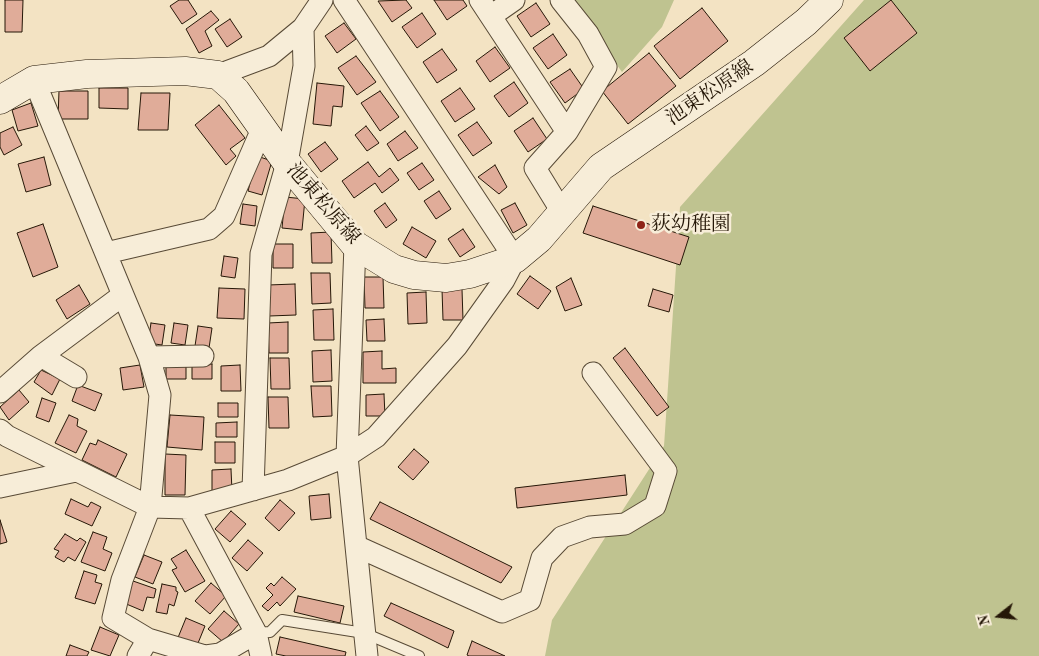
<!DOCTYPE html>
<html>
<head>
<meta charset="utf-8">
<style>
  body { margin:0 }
  #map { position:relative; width:1039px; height:656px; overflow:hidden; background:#f3e3c3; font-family:"Old Standard TT",serif }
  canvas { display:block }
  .north { position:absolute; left:974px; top:591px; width:50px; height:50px; -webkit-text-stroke:4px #f7edd8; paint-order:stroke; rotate:254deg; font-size:14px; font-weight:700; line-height:20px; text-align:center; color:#251707 }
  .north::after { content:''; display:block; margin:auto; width:18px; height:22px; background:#251707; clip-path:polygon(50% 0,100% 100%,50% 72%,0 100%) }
</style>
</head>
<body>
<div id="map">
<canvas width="1039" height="656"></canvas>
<div class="north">N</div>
</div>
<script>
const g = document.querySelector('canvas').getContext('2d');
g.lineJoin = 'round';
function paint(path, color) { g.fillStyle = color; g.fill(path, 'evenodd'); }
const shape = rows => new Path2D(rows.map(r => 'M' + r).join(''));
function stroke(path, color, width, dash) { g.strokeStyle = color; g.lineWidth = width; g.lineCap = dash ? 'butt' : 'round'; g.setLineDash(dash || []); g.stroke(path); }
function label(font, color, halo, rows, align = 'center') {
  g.font = font + ' "Old Standard TT","Noto Serif JP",serif'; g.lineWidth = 5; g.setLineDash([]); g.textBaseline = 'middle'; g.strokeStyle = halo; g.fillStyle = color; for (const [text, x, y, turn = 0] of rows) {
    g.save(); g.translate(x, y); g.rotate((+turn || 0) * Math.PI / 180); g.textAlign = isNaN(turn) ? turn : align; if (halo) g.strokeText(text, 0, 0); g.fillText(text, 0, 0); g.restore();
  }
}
paint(shape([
  [570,0,674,0,662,27,622,72],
  [864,0,1039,0,1039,656,545,656,552,620,664,446,680,207]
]), '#bfc390');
const building = shape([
  [5,0,23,0,22,32,5,32,5,0],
  [179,0,188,0,197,14,182,24,170,6,179,0],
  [406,0,412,8,392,22,378,1,406,0],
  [434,0,463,0,467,6,447,20,434,0],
  [891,0,917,33,870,71,844,38,891,0],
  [536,3,550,24,531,37,517,16,536,3],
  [702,8,728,41,680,79,654,46,702,8],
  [211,11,219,20,205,31,212,46,199,53,186,29,211,11],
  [422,13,436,34,417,48,402,27,422,13],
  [230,19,242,37,227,47,215,29,230,19],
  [344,23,356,39,337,53,325,36,344,23],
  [553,34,567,55,548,69,533,48,553,34],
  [495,47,510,68,490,82,476,61,495,47],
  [442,49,457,70,437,83,423,62,442,49],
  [649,53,676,86,628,124,602,91,649,53],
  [356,56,376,82,357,95,338,68,356,56],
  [570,69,584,89,565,103,550,82,570,69],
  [514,82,528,103,509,117,494,96,514,82],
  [317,83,344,86,342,107,333,106,331,126,313,124,317,83],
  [99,88,128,88,128,109,99,108,99,88],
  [460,88,475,109,455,122,441,101,460,88],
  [59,91,88,91,88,119,58,119,59,91],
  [380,91,399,117,380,131,361,103,380,91],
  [141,93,170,93,168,130,138,130,141,93],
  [31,103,38,126,18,131,12,110,31,103],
  [219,105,245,138,230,149,236,156,226,165,195,125,219,105],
  [533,118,547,139,528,152,514,131,533,118],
  [477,122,492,143,473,156,458,135,477,122],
  [366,126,379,143,367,151,355,135,366,126],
  [13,127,22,145,4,155,0,147,0,133,13,127],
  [405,131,418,148,398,161,387,144,405,131],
  [325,142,338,159,321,172,308,154,325,142],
  [257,156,272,161,262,195,248,191,257,156],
  [44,157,51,185,26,192,18,164,44,157],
  [368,162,379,177,390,168,399,180,382,193,375,183,354,198,342,181,368,162],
  [422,163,434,180,419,190,407,173,422,163],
  [495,165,507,187,499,194,478,177,495,165],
  [439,191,451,209,436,219,424,201,439,191],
  [285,197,305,199,302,230,282,228,285,197],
  [385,203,397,220,386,228,374,211,385,203],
  [515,203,527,225,513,233,501,210,515,203],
  [243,204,257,206,255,226,240,224,243,204],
  [593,206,689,237,680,265,583,233,593,206],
  [43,224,58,267,33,277,17,233,43,224],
  [412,227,436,241,426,258,403,244,412,227],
  [463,229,475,247,460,257,448,239,463,229],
  [331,232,332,263,312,263,311,233,331,232],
  [273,244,293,244,293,268,273,268,273,244],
  [224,256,238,258,235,278,221,276,224,256],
  [311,273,330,273,331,303,312,304,311,273],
  [530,276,551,291,538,309,517,294,530,276],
  [364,277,383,277,384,308,365,308,364,277],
  [571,278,582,305,565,311,556,287,571,278],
  [295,284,296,315,269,316,268,285,295,284],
  [79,285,90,304,67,319,56,300,79,285],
  [219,288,245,289,244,319,217,318,219,288],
  [442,289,462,289,463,320,443,320,442,289],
  [653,289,673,295,669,312,648,306,653,289],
  [426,292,427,323,408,324,407,293,426,292],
  [333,309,334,340,314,340,313,310,333,309],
  [384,319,385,341,367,341,366,320,384,319],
  [288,322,288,353,269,353,268,323,288,322],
  [151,323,165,325,162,345,148,343,151,323],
  [174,323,188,325,185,345,171,343,174,323],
  [198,326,212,328,209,348,195,346,198,326],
  [625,348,669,407,657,416,613,358,625,348],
  [331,350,332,381,313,382,312,351,331,350],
  [382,351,382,369,396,368,396,383,363,383,363,352,382,351],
  [270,358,289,358,290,389,271,389,270,358],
  [212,364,212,379,192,379,192,365,212,364],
  [140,365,144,387,123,390,120,368,140,365],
  [166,365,186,365,186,379,166,379,166,365],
  [240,365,241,391,221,391,221,366,240,365],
  [41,370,60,379,52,395,34,382,41,370],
  [78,385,102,394,95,411,72,401,78,385],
  [311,386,331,386,332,416,313,417,311,386],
  [19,390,29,402,9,420,0,407,19,390],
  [384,394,385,416,366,416,366,395,384,394],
  [268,397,288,397,289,428,269,428,268,397],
  [42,398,56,403,49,422,36,417,42,398],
  [218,403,238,403,238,417,218,417,218,403],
  [69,415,78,419,77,426,87,431,76,453,55,443,69,415],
  [170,415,204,417,202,450,167,447,170,415],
  [237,422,237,437,216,437,216,423,237,422],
  [98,440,127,454,116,477,82,460,90,443,96,445,98,440],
  [215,442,235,442,235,463,215,463,215,442],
  [414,449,429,462,413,480,398,467,414,449],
  [165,454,186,455,185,495,165,495,165,454],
  [231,469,232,491,212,491,212,470,231,469],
  [625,475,627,495,517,508,515,488,625,475],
  [329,494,331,518,311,520,309,496,329,494],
  [71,499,88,507,91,502,101,507,92,526,65,514,71,499],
  [280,500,295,513,279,531,265,518,280,500],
  [380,502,512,567,501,583,370,519,380,502],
  [231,511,246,524,230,542,215,529,231,511],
  [0,520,7,542,0,544,0,520],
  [93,532,107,537,103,549,112,553,105,571,81,562,93,532],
  [65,534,77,541,80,538,86,542,75,561,68,557,64,562,55,557,59,551,54,549,65,534],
  [248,540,263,553,247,571,232,558,248,540],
  [186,550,205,581,185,592,172,570,177,568,171,559,186,550],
  [144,555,162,562,153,584,135,577,144,555],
  [84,571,97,575,95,582,102,584,95,604,75,598,84,571],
  [282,577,296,589,280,606,277,602,268,611,262,606,273,595,266,588,271,583,274,586,282,577],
  [133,581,156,589,154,598,147,597,143,611,124,603,133,581],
  [211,583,226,596,210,614,195,601,211,583],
  [162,584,176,587,176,591,178,592,174,606,169,604,167,614,156,612,162,584],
  [298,596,344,606,340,623,294,612,298,596],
  [391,603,454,631,448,648,384,616,391,603],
  [224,611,239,624,223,642,208,629,224,611],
  [186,618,205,626,196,648,177,640,186,618],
  [100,627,119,635,110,656,91,650,100,627],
  [280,637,346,652,345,656,286,656,276,654,280,637],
  [472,641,505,656,469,656,467,655,472,641],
  [70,645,89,652,87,656,66,656,70,645]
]);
paint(building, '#e0ac99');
stroke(building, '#251707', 1);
const service = shape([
  [256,633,270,632,282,620,364,633,419,656]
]);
const minor = shape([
  [480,0,567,132,535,168,562,212],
  [561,0,588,34,606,67,567,132],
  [491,16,514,0],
  [218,75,269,56,303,28,322,0],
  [355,245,347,456,367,656],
  [106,253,209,229,224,216,262,129],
  [123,295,149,357,160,395,150,507,122,580,113,618,148,639,138,656],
  [41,356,76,377],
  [149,357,203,356],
  [0,392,41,356,123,295,34,80],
  [0,430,7,436,150,507,189,508,288,480,347,456,376,437,457,346,504,280,515,259,344,0],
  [0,487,76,471],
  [253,490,261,254,287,163,304,66,303,28],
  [189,508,256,633,261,656],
  [356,546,502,612,530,600,542,558,562,537,590,527,625,524,655,506,666,471,593,373],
  [148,639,205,656],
  [206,656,220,654,256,633]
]);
const secondary = shape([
  [0,100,34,80,87,74,185,71,218,75,236,91,287,163,355,245,394,269,414,275,446,278,470,274,515,259,539,239,601,167,754,63,806,22,829,0]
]);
stroke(service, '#584a36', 12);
stroke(minor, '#584a36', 23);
stroke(secondary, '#251707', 29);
stroke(service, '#f7edd8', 10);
stroke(minor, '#f7edd8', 21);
stroke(secondary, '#f7edd8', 28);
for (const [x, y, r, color] of [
  [641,225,5,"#8f2418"]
]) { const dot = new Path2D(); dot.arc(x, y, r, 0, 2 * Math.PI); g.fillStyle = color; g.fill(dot); stroke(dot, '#f7edd8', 2); }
label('20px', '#251707', '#f7edd8', [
  ["池東松原線",710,93,-34],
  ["池東松原線",323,204,49]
]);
label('20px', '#251707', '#f7edd8', [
  ["荻幼稚園",651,225]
], 'left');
</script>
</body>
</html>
